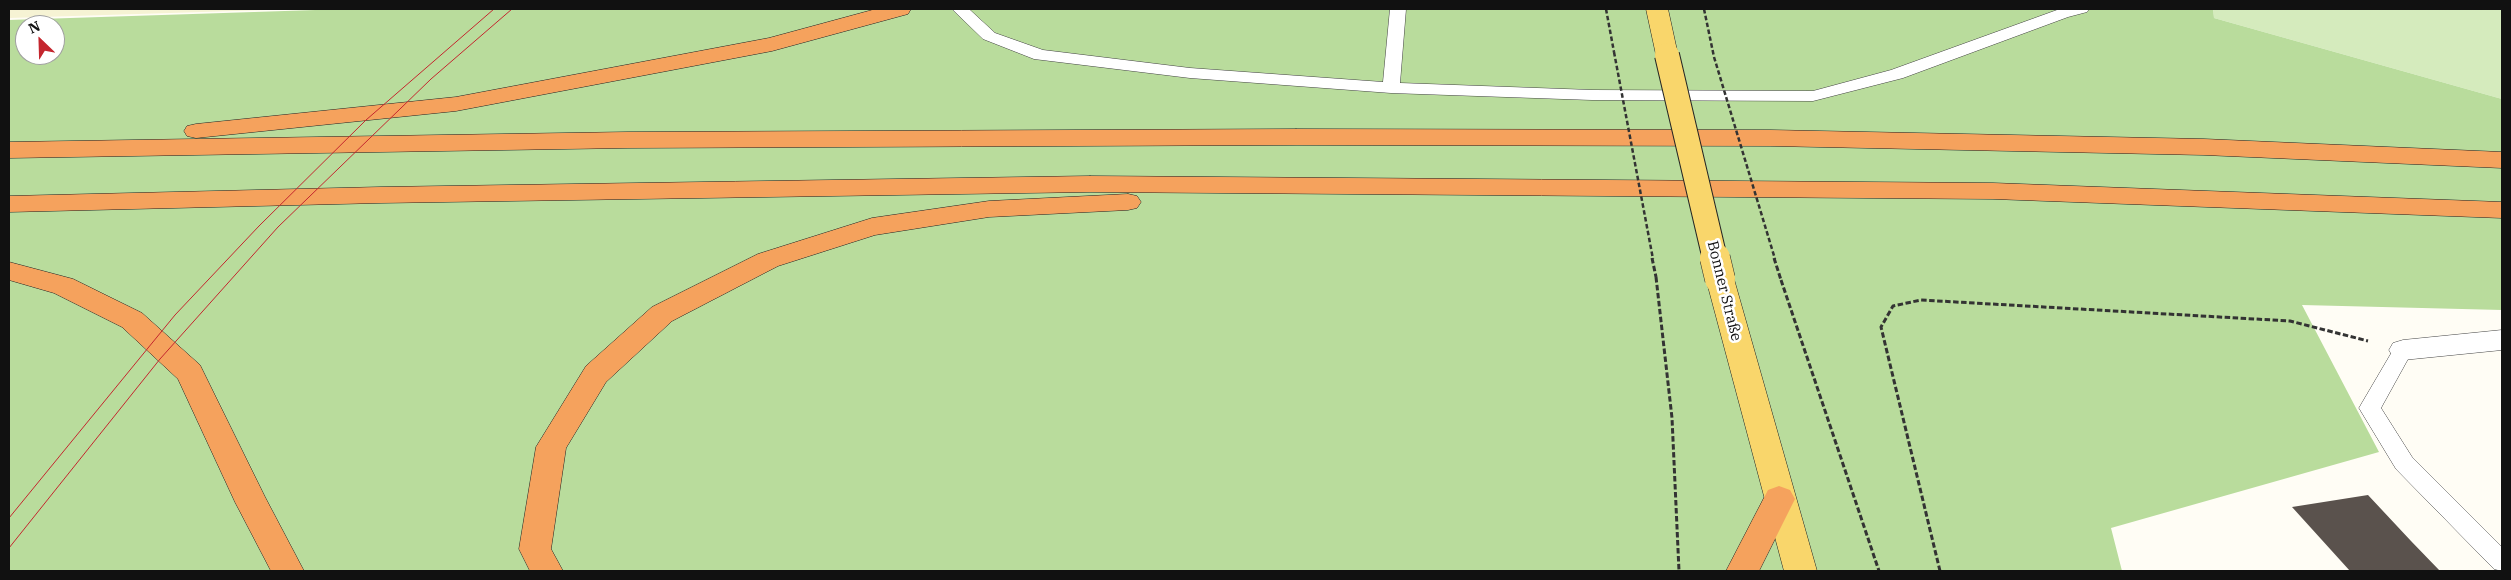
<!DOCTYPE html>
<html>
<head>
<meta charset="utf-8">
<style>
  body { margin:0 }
  #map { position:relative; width:2511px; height:580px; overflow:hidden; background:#fffdf5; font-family:"IBM Plex Serif",serif }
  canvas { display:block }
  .frame { position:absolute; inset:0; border:10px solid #111; pointer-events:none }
  .north { position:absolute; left:15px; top:15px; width:50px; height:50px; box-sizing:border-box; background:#fff; border:1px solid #a0a0a0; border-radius:50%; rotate:336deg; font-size:14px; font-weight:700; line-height:20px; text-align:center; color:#111 }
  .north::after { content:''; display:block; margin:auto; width:18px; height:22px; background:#c4262e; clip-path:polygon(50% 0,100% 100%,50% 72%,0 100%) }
</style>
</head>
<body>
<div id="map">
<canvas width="2511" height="580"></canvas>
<div class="frame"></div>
<div class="north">N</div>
</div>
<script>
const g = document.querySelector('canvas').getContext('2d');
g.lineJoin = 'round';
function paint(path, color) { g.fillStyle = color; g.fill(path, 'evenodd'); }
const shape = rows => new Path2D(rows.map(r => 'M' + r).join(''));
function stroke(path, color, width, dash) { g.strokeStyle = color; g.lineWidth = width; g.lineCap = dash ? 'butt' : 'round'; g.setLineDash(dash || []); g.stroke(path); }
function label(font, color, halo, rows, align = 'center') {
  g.font = font + ' "IBM Plex Serif",serif'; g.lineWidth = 5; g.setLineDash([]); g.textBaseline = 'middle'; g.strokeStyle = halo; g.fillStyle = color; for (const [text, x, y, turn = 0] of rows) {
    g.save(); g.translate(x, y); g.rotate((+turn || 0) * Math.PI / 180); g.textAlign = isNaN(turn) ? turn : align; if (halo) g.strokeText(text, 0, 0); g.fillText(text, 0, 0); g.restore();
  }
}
paint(shape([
  [9,9,299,9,9,18]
]), '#f6f3d4');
paint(shape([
  [2213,9,2502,9,2502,99,2214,18]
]), '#d5ebbd');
paint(shape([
  [346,9,2213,9,2214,18,2502,99,2502,310,2302,305,2379,452,2111,528,2122,571,9,571,9,20],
  [25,25,55,25,55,55,25,55]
]), '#b9dc9c');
paint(shape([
  [2368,495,2411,541,2440,571,2350,571,2292,507]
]), '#5a524d');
const lane = shape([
  [952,9,969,9,995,33,1043,50,1190,68,1383,82,1390,9,1406,9,1400,83,1592,90,1813,91,1891,70,2057,10,2089,9,2087,12,2068,17,1903,78,1813,101,1592,100,1391,93,1190,78,1034,59,983,39,952,9],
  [2403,342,2410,345,2413,350,2381,408,2412,457,2502,547,2502,571,2494,569,2396,469,2359,408,2396,345,2403,342]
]);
const street = shape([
  [2502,330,2502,350,2403,360,2393,357,2389,350,2393,343,2403,340,2502,330]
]);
const primary = shape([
  [1646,9,1668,9,1678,55,1675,60,1667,62,1659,60,1656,55,1646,9],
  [1720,270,1730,272,1734,279,1817,571,1784,571,1706,279,1710,272,1720,270]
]);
const highway = shape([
  [876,9,911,9,908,14,772,51,456,111,196,138,187,136,184,131,187,126,196,124,456,97,769,38,876,9],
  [1296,129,1771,130,2204,139,2502,152,2502,168,2204,155,1771,146,1296,145,627,148,9,158,9,142,627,132,1296,129],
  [1090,176,1993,183,2502,202,2502,218,1993,199,1090,192,380,203,9,212,9,196,380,187,1090,176],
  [1128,194,1137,196,1141,202,1137,208,1128,210,989,217,875,235,778,266,672,321,606,382,566,448,551,549,563,571,530,571,519,549,536,447,586,366,652,307,758,254,872,218,989,201,1128,194],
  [9,262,73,279,142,313,200,365,265,497,304,571,271,571,235,502,178,379,122,327,54,293,9,280,9,262],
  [1779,486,1790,490,1795,499,1759,571,1726,571,1768,490,1779,486]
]);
stroke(lane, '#444', 1);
stroke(street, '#444', 1);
stroke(primary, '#222', 1);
stroke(highway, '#222', 1);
stroke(shape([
  [1606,9,1614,52],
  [1704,9,1714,57]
]), '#333', 2.5, [4.5, 2.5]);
stroke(shape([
  [1656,277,1672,418,1679,571],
  [1781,280,1879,571],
  [1940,571,1881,327,1893,306,1921,300,2290,321,2368,341]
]), '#333', 3, [5.5, 2.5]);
paint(lane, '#fff');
paint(street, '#fff');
paint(primary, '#f9d66b');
paint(highway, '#f5a25d');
stroke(shape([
  [9,518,175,315,259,226,366,120,494,9],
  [9,548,160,359,278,227,431,79,512,9]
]), '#c4262e', 1);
const primaryBridgeFar1 = shape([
  [1667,55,1715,259]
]);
const primaryBridge = shape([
  [1715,258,1720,279]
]);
stroke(primaryBridgeFar1, '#222', 26, []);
stroke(primaryBridge, '#222', 31, []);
stroke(shape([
  [1614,52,1653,259],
  [1714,57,1775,259]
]), '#333', 2.5, [4.5, 2.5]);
stroke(shape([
  [1652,258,1656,277],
  [1774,258,1781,280]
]), '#333', 3, [5.5, 2.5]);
stroke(primaryBridgeFar1, '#f9d66b', 24);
stroke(primaryBridge, '#f9d66b', 30);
label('15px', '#111', '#fff', [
  ["Bonner Straße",1724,291,76]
]);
</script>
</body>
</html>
